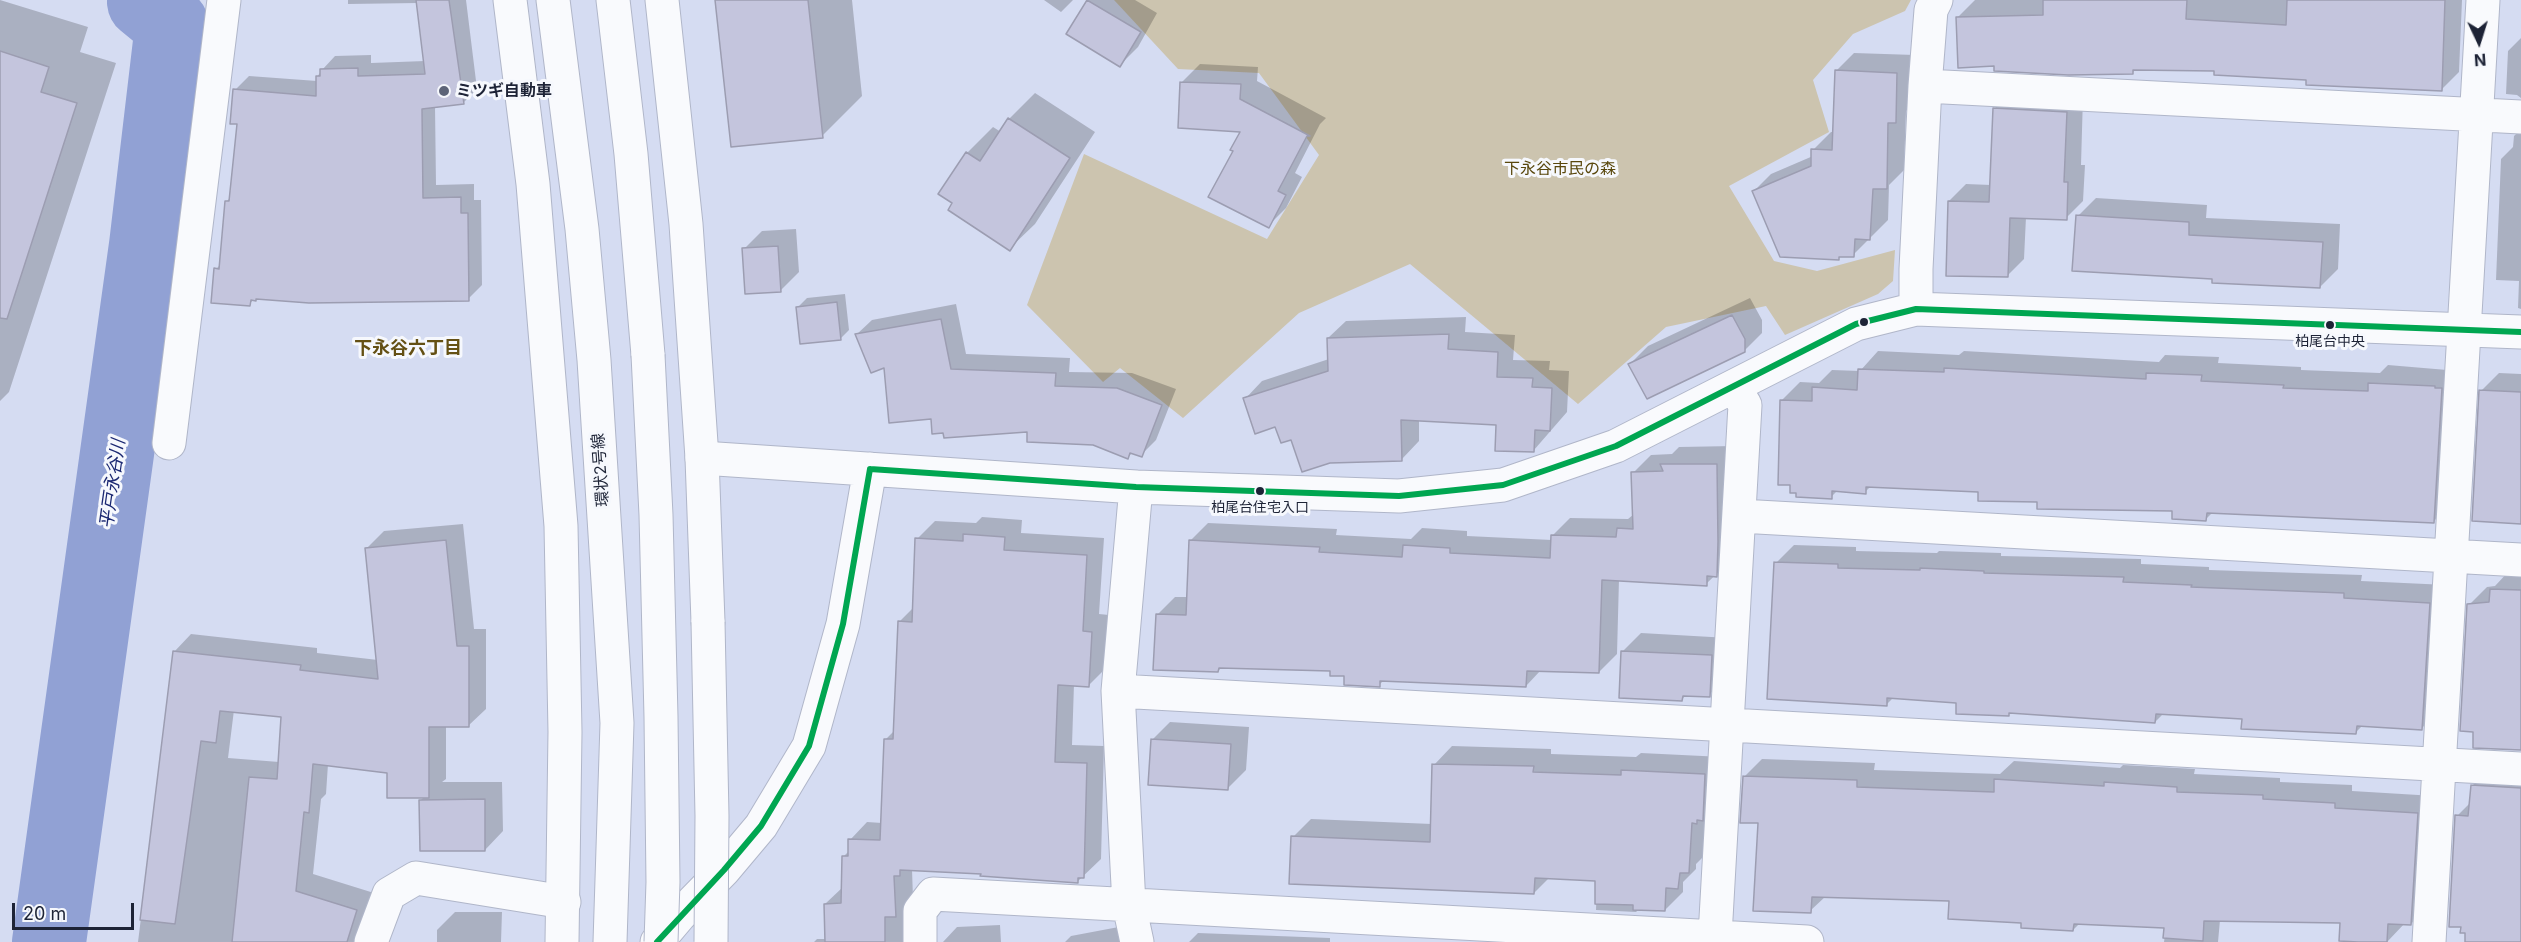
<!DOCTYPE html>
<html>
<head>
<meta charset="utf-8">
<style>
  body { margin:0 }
  #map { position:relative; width:2521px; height:942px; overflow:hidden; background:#d5dcf2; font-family:Inter,sans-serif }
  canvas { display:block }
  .north { position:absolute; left:2449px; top:12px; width:60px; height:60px; -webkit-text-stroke:4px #f6f8fd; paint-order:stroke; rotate:176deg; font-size:16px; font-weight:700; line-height:24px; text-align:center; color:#1d2336 }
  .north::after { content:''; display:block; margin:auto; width:21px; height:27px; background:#1d2336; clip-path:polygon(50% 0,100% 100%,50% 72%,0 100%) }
  .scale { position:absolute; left:12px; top:903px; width:122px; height:27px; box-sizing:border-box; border:3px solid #1d2336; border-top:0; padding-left:8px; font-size:18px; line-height:21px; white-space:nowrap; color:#1d2336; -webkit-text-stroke:4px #f6f8fd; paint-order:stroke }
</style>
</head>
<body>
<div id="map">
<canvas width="2521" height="942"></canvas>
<div class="north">N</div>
<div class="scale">20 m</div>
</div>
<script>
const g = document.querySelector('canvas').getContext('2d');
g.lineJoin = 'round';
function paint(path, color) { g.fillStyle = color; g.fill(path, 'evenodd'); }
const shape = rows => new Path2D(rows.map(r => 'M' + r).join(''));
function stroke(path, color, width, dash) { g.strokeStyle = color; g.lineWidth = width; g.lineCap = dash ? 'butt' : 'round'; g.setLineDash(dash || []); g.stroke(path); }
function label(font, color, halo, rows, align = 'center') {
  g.font = font + ' Inter,"Noto Sans JP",sans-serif'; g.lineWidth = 6; g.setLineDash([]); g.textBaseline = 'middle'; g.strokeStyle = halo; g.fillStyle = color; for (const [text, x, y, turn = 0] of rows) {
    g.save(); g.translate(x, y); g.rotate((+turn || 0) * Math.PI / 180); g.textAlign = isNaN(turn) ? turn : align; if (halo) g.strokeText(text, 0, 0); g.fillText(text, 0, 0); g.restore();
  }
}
paint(shape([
  [1114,0,1911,0,1905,11,1853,34,1813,80,1829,132,1729,186,1774,261,1817,271,1895,250,1893,281,1878,294,1785,335,1766,306,1666,327,1578,404,1410,264,1299,313,1183,418,1120,368,1103,382,1027,305,1084,154,1267,239,1319,155,1259,73,1178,69]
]), '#ccc4af');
paint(shape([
  [0,0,88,27,80,52,116,63,9,392,0,401],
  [348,0,466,0,477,89,463,103,435,106,436,185,474,184,474,200,481,200,482,285,468,299,257,297,249,304,216,269,221,264,226,202,231,197,239,123,235,90,249,76,317,81,317,77,322,70,335,56,371,55,371,63,425,61,418,3,348,4],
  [716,0,852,0,862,96,822,136],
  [1044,0,1073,0,1061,12],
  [1089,0,1135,0,1157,13,1138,47,1120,65,1068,34],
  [1975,0,2462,0,2459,72,2441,90,2215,70,2137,68,2132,73,1996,65,1957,18],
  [2521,38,2521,98,2517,95,2506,94,2508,51],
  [1854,53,1915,55,1913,104,1906,111,1904,170,1889,185,1888,220,1853,255,1841,255,1838,259,1753,192,1771,174,1813,156,1813,150,1831,132,1834,132,1836,71],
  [1200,64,1258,67,1257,81,1326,118,1320,124,1295,173,1302,177,1286,208,1268,226,1235,150,1242,130,1182,82],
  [2011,92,2083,96,2081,165,2085,165,2083,201,2066,218,2026,217,2024,259,2007,276,1949,201,1966,184,1991,185,1994,109],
  [1035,93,1095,132,1035,224,1009,249,967,153,993,127,1001,132,1009,119],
  [2521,129,2521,309,2518,308,2519,281,2496,280,2501,159,2513,147,2514,136],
  [2096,198,2207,205,2206,218,2340,224,2338,269,2320,287,2214,278,2078,216],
  [796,229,799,272,781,290,744,249,762,231],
  [845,294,849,330,840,339,798,307,807,298],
  [1750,298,1762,320,1762,333,1744,351,1630,364,1648,346],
  [956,304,966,354,1070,358,1069,372,1132,373,1176,389,1156,440,1141,455,1133,452,1128,457,1094,444,1029,431,945,432,856,335,872,320],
  [1466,317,1465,332,1515,335,1513,360,1550,361,1549,370,1569,371,1567,412,1534,450,1498,424,1419,420,1419,441,1402,459,1292,438,1245,399,1262,381,1329,359,1328,338,1346,321],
  [1878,351,1959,355,1964,351,2159,362,2165,355,2219,357,2218,363,2301,367,2301,370,2380,373,2388,365,2459,371,2451,504,2433,522,2214,511,2206,519,2173,509,2039,501,1979,491,1871,486,1865,492,1838,490,1831,497,1782,400,1800,382,1819,383,1832,370,1860,371],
  [2499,373,2521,374,2521,523,2481,391],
  [1734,446,1734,557,1706,584,1619,579,1617,654,1599,672,1541,670,1526,686,1385,679,1379,685,1332,670,1222,667,1218,671,1157,615,1175,597,1188,597,1190,541,1208,523,1337,529,1336,535,1411,539,1422,528,1467,531,1467,536,1552,540,1552,536,1570,518,1628,519,1634,514,1633,473,1651,455,1672,454,1679,447],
  [982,517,1022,520,1021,533,1104,538,1099,614,1109,615,1106,668,1089,685,1074,684,1072,745,1104,746,1101,859,1077,882,982,872,912,869,914,929,933,942,814,942,817,939,826,939,825,904,843,887,843,857,849,851,850,840,867,822,882,823,886,739,895,730,899,622,914,607,917,539,935,521,976,523],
  [463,524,474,629,486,629,486,709,468,726,446,726,446,779,442,782,502,782,503,831,485,850,421,800,425,796,388,772,328,764,326,794,321,799,313,874,374,893,358,942,138,942,174,652,191,634,317,648,317,653,378,660,367,548,384,531],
  [234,710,283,715,279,762,228,758],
  [1794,545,1856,547,1856,551,1937,553,1939,551,2001,553,2001,556,2141,559,2141,564,2209,567,2209,570,2362,575,2361,581,2447,585,2440,710,2422,728,2363,725,2356,732,2243,717,2164,713,2155,722,1958,701,1894,697,1886,705,1776,563],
  [2509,571,2521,572,2521,749,2469,605,2487,587,2495,586],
  [1641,633,1729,638,1727,677,1709,695,1686,695,1682,699,1622,652],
  [1170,722,1249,727,1246,770,1228,788,1152,740],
  [1452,746,1551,749,1551,754,1636,757,1641,753,1723,757,1706,854,1696,864,1696,869,1683,882,1683,892,1665,910,1639,909,1636,912,1596,910,1597,879,1550,877,1534,893,1293,837,1311,819,1432,824,1434,765],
  [1762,759,1875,763,1874,770,2000,774,2014,761,2120,768,2123,765,2195,769,2194,774,2280,778,2280,782,2352,785,2352,791,2435,796,2428,906,2411,924,2405,923,2387,942,2341,922,2220,920,2218,942,2164,942,2166,927,2080,923,2073,930,2023,921,1950,899,1826,896,1810,911,1759,822,1744,777],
  [2490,768,2521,769,2521,942,2466,942,2457,816,2471,802,2472,786],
  [455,912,502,912,501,942,437,942,437,930],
  [1000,925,1001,942,943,942,957,927],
  [1124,926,1127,942,1065,942,1071,936],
  [1198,933,1330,938,1330,942,1189,942]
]), '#0003');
stroke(shape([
  [49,942,146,245,172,25,144,2]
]), '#91a1d4', 74);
const building = shape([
  [416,0,449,0,464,104,422,109,423,198,461,197,461,213,468,213,469,301,309,303,256,299,256,301,251,300,250,306,211,303,214,268,219,269,225,201,229,201,237,124,230,124,233,89,316,96,316,76,320,76,320,69,358,68,358,76,425,74,416,0],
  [715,0,808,0,823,138,731,147,715,0],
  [1087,0,1141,32,1120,67,1066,34,1087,0],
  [2043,0,2187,0,2186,19,2286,25,2287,0,2445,0,2442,91,2306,85,2306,80,2214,75,2214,71,2133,70,2133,74,2068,75,1994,71,1994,66,1958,68,1956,17,2043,15,2043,0],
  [0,51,49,67,41,92,77,103,7,319,0,318,0,51],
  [1835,70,1897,73,1896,123,1888,123,1887,189,1873,189,1870,240,1855,239,1854,257,1839,257,1839,260,1780,257,1752,191,1811,166,1811,149,1832,150,1835,70],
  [1180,82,1241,84,1240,99,1310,136,1307,136,1278,191,1286,195,1269,228,1208,197,1233,151,1230,150,1240,132,1178,128,1180,82],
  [1993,108,2067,112,2064,182,2068,182,2067,220,2010,218,2008,277,1946,276,1948,201,1989,202,1993,108],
  [1008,118,1070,158,1010,251,948,210,952,203,938,194,966,152,980,161,1008,118],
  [2076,215,2189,222,2189,235,2323,242,2320,288,2212,283,2212,279,2072,271,2076,215],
  [778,246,781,292,745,294,742,248,778,246],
  [837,302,841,340,800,344,796,307,837,302],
  [1732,315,1745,339,1745,352,1647,399,1628,364,1732,315],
  [941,319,951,369,1056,373,1055,386,1117,388,1162,405,1142,457,1130,453,1128,459,1093,445,1027,442,1027,432,944,438,943,433,932,434,931,419,889,423,884,368,871,373,855,334,941,319],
  [1449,334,1448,349,1498,352,1497,377,1533,378,1532,387,1552,388,1550,431,1535,430,1534,452,1495,451,1496,425,1401,420,1402,461,1330,463,1302,472,1291,440,1281,443,1275,427,1255,434,1243,398,1328,371,1327,338,1449,334],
  [1944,368,2146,379,2146,373,2202,375,2201,381,2284,385,2283,388,2368,391,2368,383,2435,386,2435,388,2442,388,2434,523,2207,513,2206,521,2172,519,2172,511,2037,509,2037,502,1978,501,1978,492,1866,487,1866,494,1832,491,1832,499,1796,497,1796,493,1790,493,1790,485,1778,485,1780,400,1812,401,1812,387,1857,390,1858,369,1944,372,1944,368],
  [2479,390,2521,392,2521,524,2472,521,2479,390],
  [1660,464,1717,464,1718,542,1717,577,1707,576,1707,586,1602,580,1599,673,1527,671,1526,687,1380,681,1380,687,1344,685,1344,676,1330,676,1330,671,1219,668,1218,672,1153,670,1156,614,1186,615,1189,540,1320,547,1319,552,1402,557,1403,545,1450,548,1450,553,1550,558,1551,535,1616,537,1617,528,1633,529,1631,472,1663,471,1660,464],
  [963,534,1005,537,1004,550,1087,555,1083,631,1092,632,1089,687,1058,685,1055,762,1087,763,1084,878,1078,878,1078,883,980,876,981,874,900,870,900,876,894,876,896,917,885,917,885,942,825,942,824,904,841,903,842,856,848,856,848,839,880,840,884,739,893,739,898,621,912,622,915,538,963,541,963,534],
  [446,540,457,646,469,646,469,727,429,727,429,798,387,798,387,773,313,764,309,813,304,812,296,891,357,910,347,942,232,942,249,777,277,779,281,717,220,711,216,743,201,741,175,924,140,920,173,651,301,665,300,670,378,679,365,548,446,540],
  [1774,562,1838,564,1838,568,1920,570,1920,568,1984,571,1984,573,2124,577,2123,582,2192,585,2191,587,2344,593,2344,598,2430,603,2422,730,2357,726,2356,734,2241,729,2242,719,2156,714,2155,723,2009,713,2009,716,1956,714,1956,703,1887,698,1887,706,1767,699,1774,562],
  [2490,589,2521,590,2521,750,2473,748,2473,732,2460,731,2467,604,2489,602,2490,589],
  [1621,651,1712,655,1710,697,1683,696,1682,701,1619,698,1621,651],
  [1151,739,1231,744,1228,790,1148,785,1151,739],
  [1432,764,1534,766,1533,772,1621,775,1621,770,1705,774,1703,821,1697,820,1697,824,1692,823,1689,873,1680,873,1678,889,1666,888,1665,911,1633,910,1633,905,1595,904,1595,881,1535,878,1534,894,1289,884,1291,836,1430,842,1432,764],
  [1743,776,1857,780,1857,787,1994,792,1994,779,2104,786,2104,782,2177,787,2177,792,2263,795,2263,799,2335,803,2335,808,2418,813,2411,925,2388,924,2387,942,2358,942,2339,941,2340,923,2204,921,2203,941,2163,938,2164,928,2074,924,2073,931,2021,928,2021,923,1948,919,1949,901,1812,897,1811,913,1753,911,1758,823,1740,823,1743,776],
  [2471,785,2521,788,2521,942,2465,942,2465,933,2460,933,2461,927,2449,927,2455,815,2468,816,2471,785],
  [485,799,485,851,420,851,419,800,485,799]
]);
paint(building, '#c4c5dd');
stroke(building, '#9c9db1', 1.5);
const minor = shape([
  [1925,86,2521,117],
  [1916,309,1916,269,1925,86,1931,10,1936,0],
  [169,443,224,0],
  [702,458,1136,487,1399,496,1503,485,1616,446,1856,324,1916,309,2521,332],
  [1136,487,1118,691,1129,905,1137,942],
  [1740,516,2521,560],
  [1118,691,2521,769],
  [1715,936,1745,405,1734,387],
  [371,942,389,894,416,878,564,902],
  [657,942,679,916,724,870,761,826,809,746,843,624,870,469],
  [920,942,920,911,933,894,1807,942],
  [2429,942,2483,0]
]);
const major = shape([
  [510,0,533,184,561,526,565,732,562,942],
  [553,0,582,229,594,360,617,723,610,942],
  [613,0,631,154,648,355],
  [662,0,686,224,702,458,708,622]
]);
stroke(minor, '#b0b6c9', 35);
stroke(major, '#b0b6c9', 35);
stroke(minor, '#f9fafd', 33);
stroke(major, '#f9fafd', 33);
const majorBridge = shape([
  [648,355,656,515,661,717,663,882,661,942],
  [708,622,712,816,711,942]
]);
stroke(majorBridge, '#b0b6c9', 35, []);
stroke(majorBridge, '#f9fafd', 33);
stroke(shape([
  [870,469,1136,487,1399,496,1503,485,1616,446,1856,324,1916,309,2521,332],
  [657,942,724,870,761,826,809,746,843,624,870,469]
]), '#00a651', 6);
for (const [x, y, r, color] of [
  [444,91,6,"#5d6478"],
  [1864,322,5,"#1d2336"],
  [2330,325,5,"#1d2336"],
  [1260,491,5,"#1d2336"]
]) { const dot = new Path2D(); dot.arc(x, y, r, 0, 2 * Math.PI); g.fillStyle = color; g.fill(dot); stroke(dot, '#f6f8fd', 2); }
label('14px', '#1d2336', '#f6f8fd', [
  ["柏尾台中央",2330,342],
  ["柏尾台住宅入口",1260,508]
]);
label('bold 16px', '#1d2336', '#f6f8fd', [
  ["ミツギ自動車",456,91]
], 'left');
label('16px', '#59470c', '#f6f8fd', [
  ["下永谷市民の森",1560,169]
]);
label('16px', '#1d2336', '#f6f8fd', [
  ["環状2号線",601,470,-94]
]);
label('bold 18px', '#645014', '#f6f8fd', [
  ["下永谷六丁目",408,349]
]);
label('italic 18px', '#1b2872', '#f6f8fd', [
  ["平戸永谷川",113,484,-82]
]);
</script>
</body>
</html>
